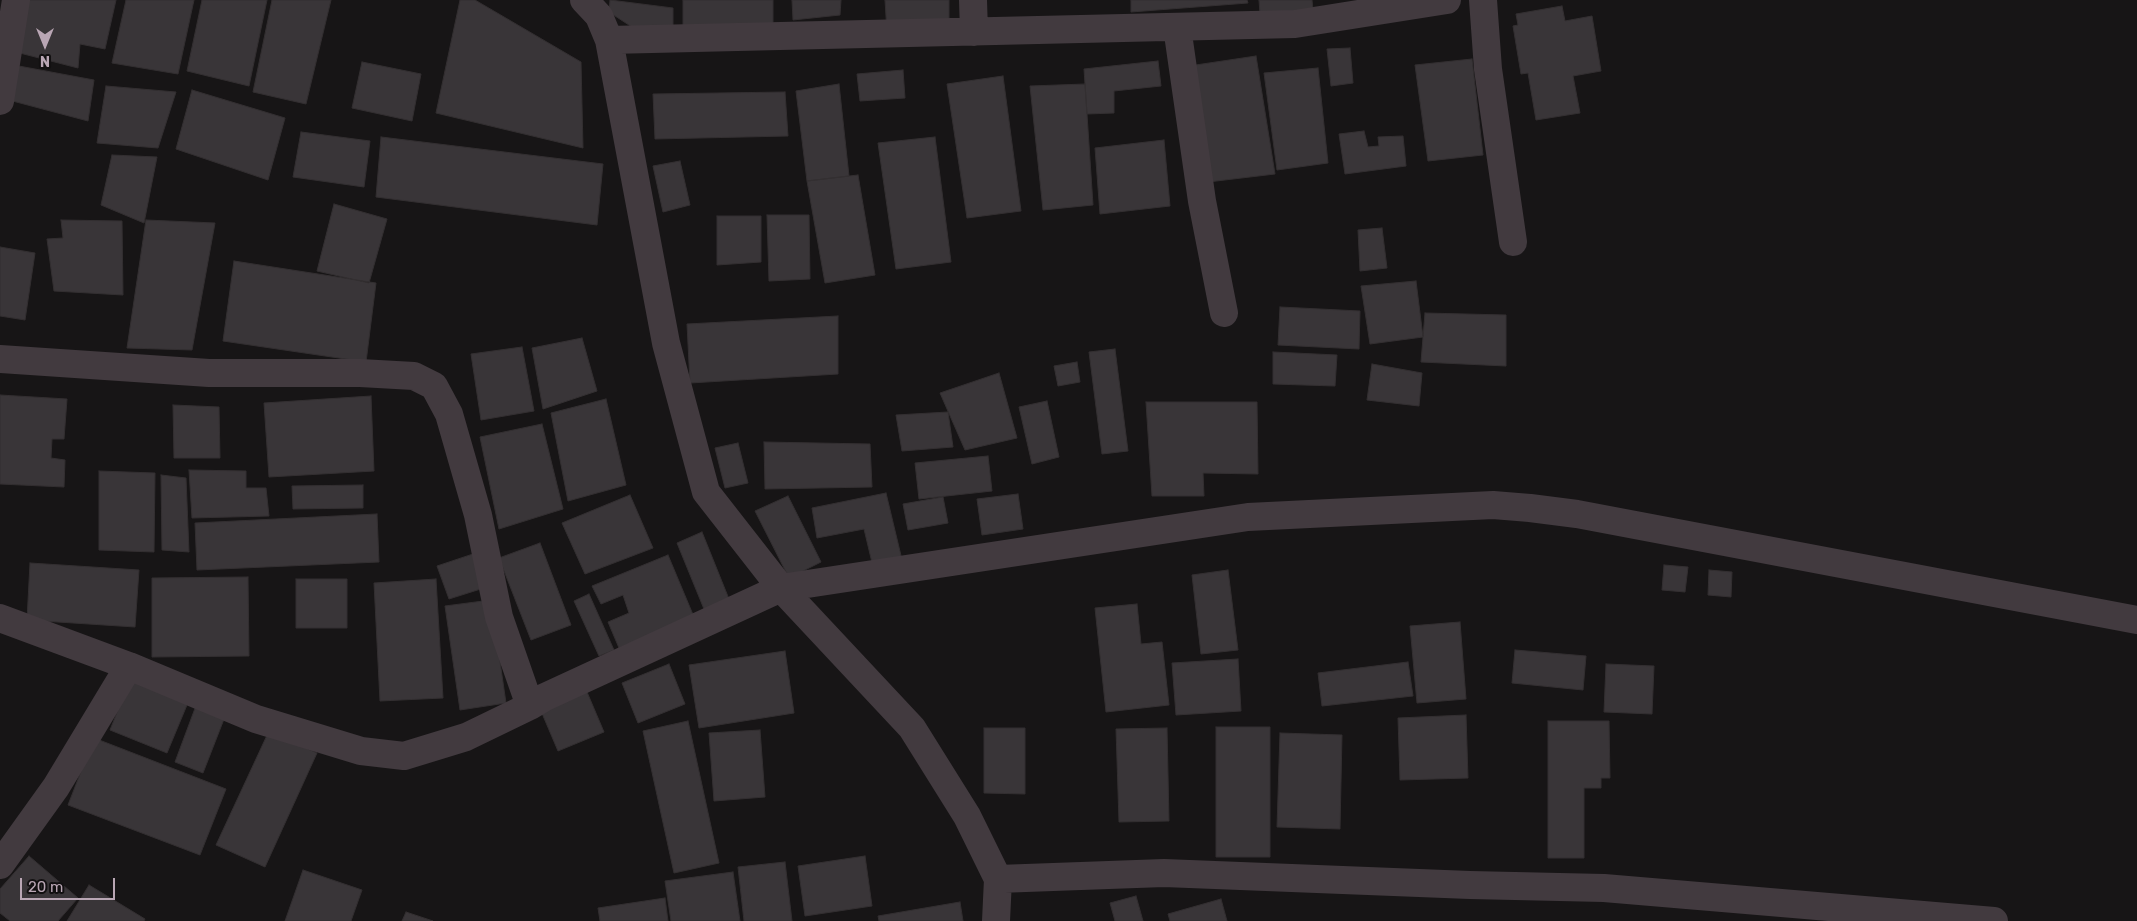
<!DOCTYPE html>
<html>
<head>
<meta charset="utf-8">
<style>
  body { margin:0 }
  #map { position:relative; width:2137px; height:921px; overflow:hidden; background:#171516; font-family:Rubik,sans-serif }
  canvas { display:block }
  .north { position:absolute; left:20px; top:20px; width:50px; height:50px; -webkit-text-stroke:4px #121011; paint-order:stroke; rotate:180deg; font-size:14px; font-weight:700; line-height:20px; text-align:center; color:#b9a6b4 }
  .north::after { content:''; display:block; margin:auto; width:18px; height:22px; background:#b9a6b4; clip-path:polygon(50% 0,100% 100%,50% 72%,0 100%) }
  .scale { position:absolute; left:20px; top:878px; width:95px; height:22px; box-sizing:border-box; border:2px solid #b9a6b4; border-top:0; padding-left:6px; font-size:15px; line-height:18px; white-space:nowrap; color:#b9a6b4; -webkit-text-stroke:4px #121011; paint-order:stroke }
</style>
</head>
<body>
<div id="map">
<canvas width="2137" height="921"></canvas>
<div class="north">N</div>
<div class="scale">20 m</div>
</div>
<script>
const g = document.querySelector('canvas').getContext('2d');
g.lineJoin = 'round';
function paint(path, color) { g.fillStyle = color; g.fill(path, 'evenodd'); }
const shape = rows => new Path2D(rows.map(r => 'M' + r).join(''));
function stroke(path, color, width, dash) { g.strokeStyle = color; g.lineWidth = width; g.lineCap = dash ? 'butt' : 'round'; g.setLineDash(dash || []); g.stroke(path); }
const building = shape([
  [23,0,116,0,105,49,80,44,78,68,12,51,23,0],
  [126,0,194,0,178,74,112,63,126,0],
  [202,0,267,0,249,86,187,71,202,0],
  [272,0,331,0,306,104,253,92,272,0],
  [460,0,475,0,581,62,583,148,436,113,460,0],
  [610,0,673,8,673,30,635,29,609,12,610,0],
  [683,0,773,0,773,29,683,29,683,0],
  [792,0,841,0,840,15,793,20,792,0],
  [885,0,949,0,949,29,887,32,885,0],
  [1131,0,1247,0,1248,3,1131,12,1131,0],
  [1259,0,1312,0,1313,10,1260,14,1259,0],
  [1562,6,1565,21,1592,16,1601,71,1573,76,1580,113,1536,120,1528,73,1521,74,1513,26,1518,25,1516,14,1562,6],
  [1350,48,1353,83,1331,86,1327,49,1350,48],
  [1256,56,1275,174,1208,182,1189,66,1256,56],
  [1472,59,1483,155,1428,161,1415,65,1472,59],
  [1158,61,1161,86,1114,91,1114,113,1087,114,1084,69,1158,61],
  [362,62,421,74,412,121,352,108,362,62],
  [8,64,94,80,88,121,5,99,8,64],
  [1318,68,1328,163,1277,170,1264,73,1318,68],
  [903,70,905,98,860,101,857,74,903,70],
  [1003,76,1021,211,967,218,947,84,1003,76],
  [839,84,849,176,807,181,796,91,839,84],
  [1085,84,1093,205,1043,210,1030,86,1085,84],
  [106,86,176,92,158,148,97,143,106,86],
  [192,90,285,118,268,180,176,149,192,90],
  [785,92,788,136,655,139,653,94,785,92],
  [1364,131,1368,147,1379,146,1378,137,1403,136,1406,166,1345,174,1339,134,1364,131],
  [301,132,370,141,364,187,293,177,301,132],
  [381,137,603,164,597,225,376,197,381,137],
  [935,137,951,262,896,269,878,143,935,137],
  [1164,140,1170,206,1100,214,1095,148,1164,140],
  [112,155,157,157,144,223,101,205,112,155],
  [680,161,690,205,663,212,653,166,680,161],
  [858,175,875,275,825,283,807,181,858,175],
  [334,204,387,219,369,283,317,271,334,204],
  [767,215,809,215,810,279,769,281,767,215],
  [717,216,761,216,761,262,717,265,717,216],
  [61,220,122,221,123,295,54,291,47,239,63,238,61,220],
  [146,220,215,223,192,350,127,348,146,220],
  [1382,228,1387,268,1360,271,1358,230,1382,228],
  [0,247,35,253,25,320,0,316,0,247],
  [234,261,376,283,366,362,223,341,234,261],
  [1416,281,1423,337,1370,344,1361,286,1416,281],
  [1280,307,1360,311,1359,349,1278,345,1280,307],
  [1425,313,1506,315,1506,366,1421,362,1425,313],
  [838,316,838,374,690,383,687,324,838,316],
  [582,338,597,391,543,409,532,348,582,338],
  [522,347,534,411,481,420,471,354,522,347],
  [1115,349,1128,451,1102,454,1089,352,1115,349],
  [1273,352,1337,355,1335,386,1273,384,1273,352],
  [1077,362,1080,382,1058,386,1054,366,1077,362],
  [1372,364,1422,373,1419,406,1367,400,1372,364],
  [999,373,1017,438,965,450,940,393,999,373],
  [0,395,67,399,64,439,52,439,51,458,65,460,64,487,0,484,0,395],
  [371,396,374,471,269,477,264,403,371,396],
  [606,399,626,485,568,501,551,413,606,399],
  [1047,401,1059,457,1032,464,1019,407,1047,401],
  [1146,402,1257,402,1258,474,1203,473,1204,496,1152,496,1146,402],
  [173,405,219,407,220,458,174,458,173,405],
  [948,412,953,447,902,451,896,415,948,412],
  [542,424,563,509,499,529,480,437,542,424],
  [764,442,870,444,872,487,765,489,764,442],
  [738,443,748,483,725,488,715,448,738,443],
  [988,456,992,491,919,499,915,463,988,456],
  [189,470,246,471,246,488,266,488,269,516,192,518,189,470],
  [99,471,155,473,154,552,99,550,99,471],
  [161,475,186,478,189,552,162,550,161,475],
  [363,485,363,508,293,509,292,486,363,485],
  [886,493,903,564,874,571,864,529,817,538,812,508,886,493],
  [1018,494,1023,529,982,535,977,499,1018,494],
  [630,495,653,548,585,574,562,523,630,495],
  [788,496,821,562,789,578,755,511,788,496],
  [943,497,948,523,908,530,903,504,943,497],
  [377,514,379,562,197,570,195,523,377,514],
  [702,532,731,604,706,614,677,543,702,532],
  [540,543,571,625,531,640,499,558,540,543],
  [476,553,487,587,449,599,437,566,476,553],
  [668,555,694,617,619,648,608,622,629,613,623,595,601,604,592,586,668,555],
  [30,563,139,570,135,627,27,620,30,563],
  [1664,565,1688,567,1685,592,1662,590,1664,565],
  [1228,570,1238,650,1201,654,1192,575,1228,570],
  [1709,570,1732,572,1731,597,1708,595,1709,570],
  [248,577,249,656,152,657,152,578,248,577],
  [296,579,347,579,347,628,296,628,296,579],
  [436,579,443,698,380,701,374,583,436,579],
  [589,594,614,650,599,656,574,601,589,594],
  [491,600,506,703,460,710,445,606,491,600],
  [1137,604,1141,644,1162,642,1169,705,1106,712,1095,608,1137,604],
  [1460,622,1466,699,1417,703,1410,626,1460,622],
  [1515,650,1586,656,1583,690,1512,683,1515,650],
  [785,651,794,713,699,728,689,665,785,651],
  [1238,659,1241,711,1176,715,1172,663,1238,659],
  [1408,662,1413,696,1322,706,1318,673,1408,662],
  [669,664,685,704,638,723,622,683,669,664],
  [1606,664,1654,666,1652,714,1604,712,1606,664],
  [134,670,192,693,167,753,110,730,134,670],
  [587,692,604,732,558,751,541,711,587,692],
  [197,703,226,714,203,773,175,762,197,703],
  [1466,715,1468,778,1400,780,1398,718,1466,715],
  [688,721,719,863,674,873,643,731,688,721],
  [1548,721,1609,721,1610,778,1601,778,1601,788,1584,788,1584,858,1548,858,1548,721],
  [1216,727,1270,727,1270,857,1216,857,1216,727],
  [984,728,1025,728,1025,794,984,793,984,728],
  [1167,728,1169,821,1119,822,1116,729,1167,728],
  [760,730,765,797,714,801,709,733,760,730],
  [269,731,317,753,265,867,216,845,269,731],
  [1280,733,1342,735,1340,829,1277,827,1280,733],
  [94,738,226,789,200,855,68,805,94,738],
  [29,856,78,898,58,921,10,921,0,913,0,889,29,856],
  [865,856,872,906,805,916,798,866,865,856],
  [785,862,792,921,744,921,738,867,785,862],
  [303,870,362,890,351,921,285,921,303,870],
  [733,872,740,921,671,921,665,881,733,872],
  [89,885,145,919,144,921,67,921,89,885],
  [1136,896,1143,921,1115,921,1110,903,1136,896],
  [665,898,668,921,600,921,598,908,665,898],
  [1221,899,1227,921,1170,921,1168,914,1221,899],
  [960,902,963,921,879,921,878,916,960,902],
  [406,912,433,921,402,921,406,912]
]);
paint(building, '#393538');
stroke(building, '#332f31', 1);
stroke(shape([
  [584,0,599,16,609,40,666,343,706,492,781,588,912,728,967,816,998,879,996,921],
  [973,0,974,32],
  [1483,0,1488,69,1513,242],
  [1177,27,1202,201,1224,313],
  [609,40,1295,24,1447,0],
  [0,101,16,0],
  [0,359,209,373,360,373,414,376,434,386,449,414,478,515,499,617,530,706],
  [0,618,129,666,256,719,361,751,404,756,466,737,530,706,545,697,781,588,1248,517,1493,505,1530,508,1577,514,2137,620],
  [0,865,56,787,129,666],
  [998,879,1164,873,1470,885,1604,888,1994,921]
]), '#423a3f', 28);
</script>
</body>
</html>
